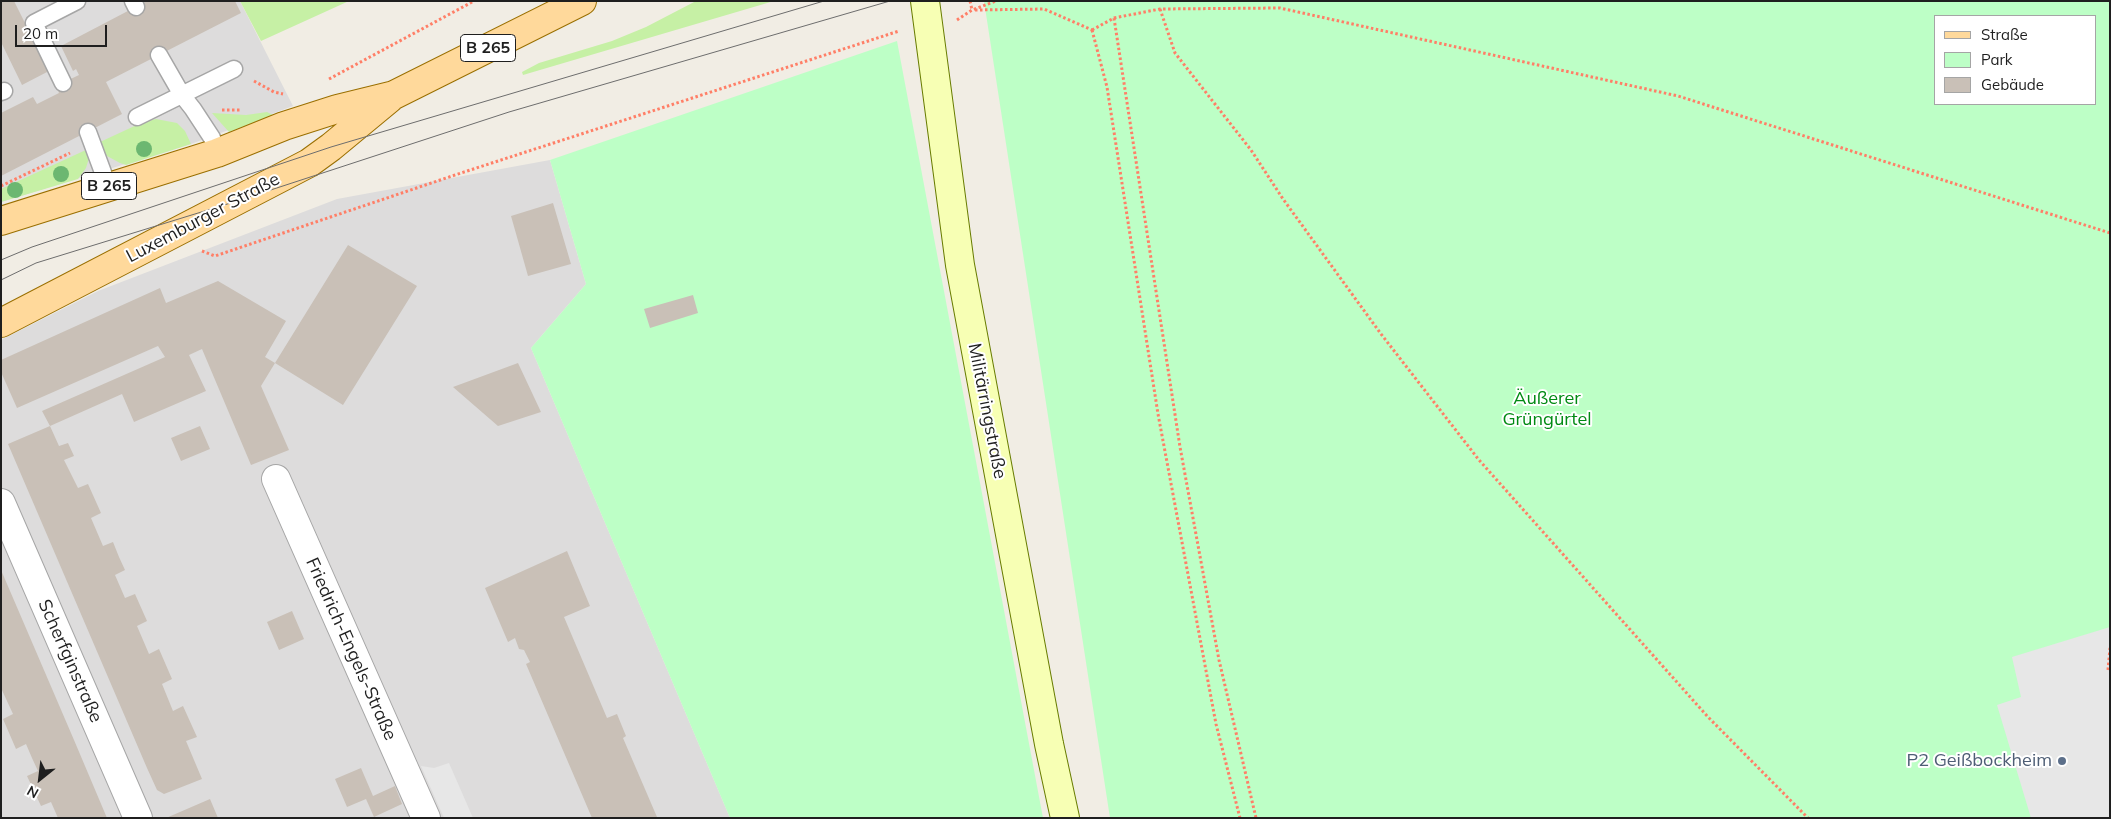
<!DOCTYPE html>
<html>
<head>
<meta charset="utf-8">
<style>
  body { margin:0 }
  #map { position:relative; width:2111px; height:819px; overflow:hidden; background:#f1ede4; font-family:Mulish,sans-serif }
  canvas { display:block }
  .frame { position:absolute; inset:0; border:2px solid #1f1f1f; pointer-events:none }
  .legend { position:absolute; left:1934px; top:15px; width:162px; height:90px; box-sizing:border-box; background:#fff; border:1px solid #a5a5a5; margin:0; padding:6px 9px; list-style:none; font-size:15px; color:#1f1f1f }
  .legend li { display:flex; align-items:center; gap:10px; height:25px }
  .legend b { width:25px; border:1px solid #a5a5a5 }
  .north { position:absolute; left:15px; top:754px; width:50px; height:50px; -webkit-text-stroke:4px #fff; paint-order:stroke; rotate:209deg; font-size:14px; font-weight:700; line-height:20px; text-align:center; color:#1f1f1f }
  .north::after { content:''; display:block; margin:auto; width:18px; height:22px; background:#1f1f1f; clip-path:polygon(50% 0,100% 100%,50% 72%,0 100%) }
  .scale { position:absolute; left:15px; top:25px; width:92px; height:22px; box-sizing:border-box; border:2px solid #1f1f1f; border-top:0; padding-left:6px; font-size:15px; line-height:18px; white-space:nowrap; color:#1f1f1f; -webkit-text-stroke:4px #fff; paint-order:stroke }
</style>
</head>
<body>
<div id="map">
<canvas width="2111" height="819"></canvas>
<div class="frame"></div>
<ul class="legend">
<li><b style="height:6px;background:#ffd99b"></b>Straße</li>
<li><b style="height:14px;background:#bdffc6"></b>Park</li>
<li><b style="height:14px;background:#c9c0b7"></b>Gebäude</li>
</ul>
<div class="north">N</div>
<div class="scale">20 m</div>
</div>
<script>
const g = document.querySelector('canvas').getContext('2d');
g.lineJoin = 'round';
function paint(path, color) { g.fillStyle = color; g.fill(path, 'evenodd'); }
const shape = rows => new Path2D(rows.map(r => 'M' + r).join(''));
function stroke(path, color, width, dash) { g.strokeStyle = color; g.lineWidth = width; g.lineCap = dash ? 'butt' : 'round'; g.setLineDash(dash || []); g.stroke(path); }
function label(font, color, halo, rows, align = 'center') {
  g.font = font + ' Mulish,sans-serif'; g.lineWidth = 4; g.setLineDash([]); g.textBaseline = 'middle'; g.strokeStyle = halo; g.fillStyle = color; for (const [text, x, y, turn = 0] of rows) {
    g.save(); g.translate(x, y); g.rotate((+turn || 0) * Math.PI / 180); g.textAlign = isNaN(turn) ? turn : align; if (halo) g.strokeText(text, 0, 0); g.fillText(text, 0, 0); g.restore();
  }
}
paint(shape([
  [1,1,240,1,293,106,191,144,1,202],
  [550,160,586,284,531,348,730,818,1,818,1,340,98,291,337,199]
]), '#dddcdc');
paint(shape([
  [240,1,349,1,261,41],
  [696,1,774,1,523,75,522,72,539,63,612,41,646,27],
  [267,112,273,115,229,132,212,113,246,115],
  [156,119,177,123,185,131,191,144,126,165,120,163,107,156,100,142,141,123],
  [88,149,89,158,86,168,78,179,1,202,1,189]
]), '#c6f0a5');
paint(shape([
  [984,1,2110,1,2110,818,1110,818],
  [1935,16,2095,16,2095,104,1935,104],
  [897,41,1043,818,730,818,531,348,586,284,550,160]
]), '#bdffc6');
paint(shape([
  [2110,627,2110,818,2031,818,1997,705,2021,697,2012,657],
  [449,763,473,818,444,818,421,766,434,768]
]), '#e7e7e7');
paint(shape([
  [1,1,14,1,49,71,22,85,1,42],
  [147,1,235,1,241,13,106,82,122,114,1,176,1,113,33,97,37,104,59,93,56,86,79,75,76,69,73,71,61,46],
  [553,203,571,264,528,276,511,216],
  [348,245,417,286,343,405,275,363,261,386,289,450,251,465,202,349,189,355,206,391,134,422,122,394,50,426,42,411,165,357,158,346,17,408,1,372,1,360,160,288,166,303,218,281,286,321,265,357,275,363],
  [693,295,698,313,650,328,644,309],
  [518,363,541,412,498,426,453,387],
  [50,426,59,446,68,443,74,456,64,460,78,488,88,484,101,513,91,518,103,546,113,542,119,557,125,570,115,575,125,598,135,594,147,621,137,626,149,654,159,649,172,679,162,684,173,711,183,706,197,737,186,741,202,779,164,794,157,790,147,768,8,444],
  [200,426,210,449,181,461,171,438],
  [567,551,590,606,564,617,607,718,617,714,626,736,623,738,657,817,654,818,592,818,526,664,530,662,524,650,519,649,515,638,508,642,485,588],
  [1,570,74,740,107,818,58,818,51,802,41,806,27,776,38,771,32,758,26,744,16,749,3,719,13,714,1,688],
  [292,611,304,639,279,650,267,622],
  [361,768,373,796,395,786,402,804,374,817,366,799,347,807,335,779],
  [210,799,218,818,166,818]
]), '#c9c0b7');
const service = shape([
  [133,1,136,7],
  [159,55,182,95,193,109,212,138,217,153],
  [63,83,34,23,77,1],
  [1,92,4,91],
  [137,117,234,69],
  [88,132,108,186]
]);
const minor = shape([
  [276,479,426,818],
  [1,503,138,818]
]);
const secondary = shape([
  [925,1,960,265,1049,744,1065,818]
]);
const primary = shape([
  [1,221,217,153,284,126,337,109,394,95,582,1],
  [1,323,309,163,331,147,389,99]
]);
stroke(service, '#a6a6a6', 19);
stroke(minor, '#a6a6a6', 30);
stroke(secondary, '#687c00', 30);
stroke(primary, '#9a6f00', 30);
stroke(shape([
  [970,1,972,10],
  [1160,9,1175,53,1251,150,1283,199,1381,334,1479,460,1708,717,1808,818],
  [975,10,1044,9,1092,30],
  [1114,18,1180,447,1219,660,1256,818],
  [957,20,972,10,996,1],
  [1092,30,1114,18,1160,9,1280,8,1678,96,2110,233],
  [1092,30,1107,87,1158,414,1216,724,1240,818],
  [329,79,474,1],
  [254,81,274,92,283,94],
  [222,110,240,110],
  [1,186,70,153],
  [202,251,215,256,461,173,899,31],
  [2108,670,2110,648]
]), '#ff7f67', 3, [2.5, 2.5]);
stroke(service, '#fff', 16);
stroke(minor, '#fff', 28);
stroke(secondary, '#f7ffb4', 28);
stroke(primary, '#ffd99b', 28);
stroke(shape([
  [1,260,32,247,331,147,824,1],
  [1,280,36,263,237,201,509,112,890,1]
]), '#6d6d6d', 1);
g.fillStyle = '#6cb771';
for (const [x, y] of [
  [144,149],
  [61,174],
  [15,190]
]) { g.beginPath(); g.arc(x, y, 8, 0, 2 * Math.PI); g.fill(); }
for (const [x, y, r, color] of [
  [2062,761,5,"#5c6f8a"]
]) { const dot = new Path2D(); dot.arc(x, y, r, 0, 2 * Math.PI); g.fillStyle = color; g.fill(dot); stroke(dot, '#fff', 2); }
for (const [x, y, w] of [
  [488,48,55],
  [109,186,55]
]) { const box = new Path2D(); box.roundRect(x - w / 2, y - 13.5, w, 27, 4); g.fillStyle = '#fff'; g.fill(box); stroke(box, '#1f1f1f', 1); }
label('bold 16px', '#1f1f1f', null, [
  ["B 265",488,48],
  ["B 265",109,186]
]);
label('18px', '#1f1f1f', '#fff', [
  ["Luxemburger Straße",203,218,-28],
  ["Militärringstraße",987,411,79],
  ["Friedrich-Engels-Straße",351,649,66],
  ["Scherfginstraße",70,661,66]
]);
label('18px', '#008a13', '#fff', [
  ["Äußerer",1547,399],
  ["Grüngürtel",1547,420]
]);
label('18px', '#4e5e75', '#fff', [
  ["P2 Geißbockheim",2052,761]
], 'right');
</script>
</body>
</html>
